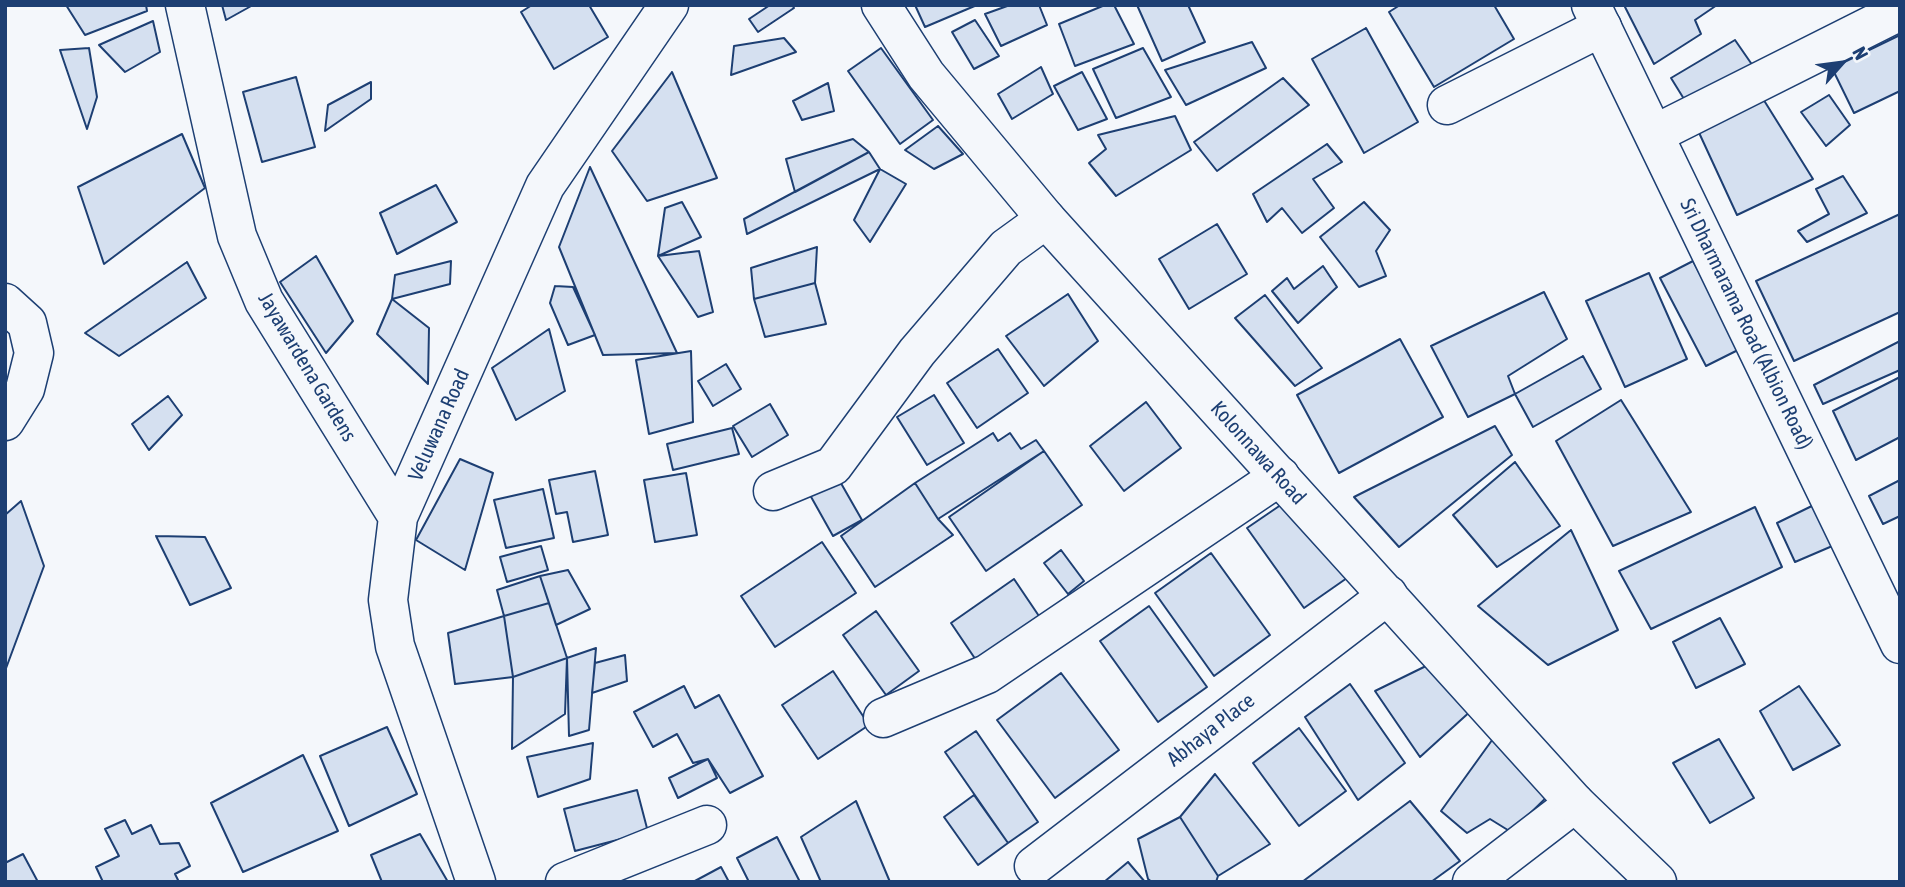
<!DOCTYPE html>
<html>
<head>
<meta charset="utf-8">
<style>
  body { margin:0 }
  #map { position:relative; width:1905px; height:887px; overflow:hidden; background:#f4f7fb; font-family:"Asap Condensed",sans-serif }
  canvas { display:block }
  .frame { position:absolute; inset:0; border:7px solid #1d3f73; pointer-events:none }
  .north { position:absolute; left:1807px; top:28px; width:70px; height:70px; -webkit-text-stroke:5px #f4f7fb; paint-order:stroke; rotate:62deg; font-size:19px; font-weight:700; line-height:28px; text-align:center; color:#1d3f73 }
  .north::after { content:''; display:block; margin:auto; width:24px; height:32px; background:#1d3f73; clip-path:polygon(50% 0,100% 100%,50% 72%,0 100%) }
</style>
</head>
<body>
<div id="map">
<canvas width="1905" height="887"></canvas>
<div class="frame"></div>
<div class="north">N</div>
</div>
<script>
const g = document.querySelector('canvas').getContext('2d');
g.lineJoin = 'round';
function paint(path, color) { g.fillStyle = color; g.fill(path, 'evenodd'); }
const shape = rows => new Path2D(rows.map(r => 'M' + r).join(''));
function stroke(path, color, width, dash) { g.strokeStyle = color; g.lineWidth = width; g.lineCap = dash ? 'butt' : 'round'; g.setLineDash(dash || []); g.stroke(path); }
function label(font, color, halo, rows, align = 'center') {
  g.font = font + ' "Asap Condensed",sans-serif'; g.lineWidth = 5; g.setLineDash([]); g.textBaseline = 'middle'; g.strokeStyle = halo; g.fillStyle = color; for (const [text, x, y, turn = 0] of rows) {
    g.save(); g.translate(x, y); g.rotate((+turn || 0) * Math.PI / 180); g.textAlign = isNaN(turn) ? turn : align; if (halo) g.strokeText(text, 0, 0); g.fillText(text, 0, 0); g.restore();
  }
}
const building = shape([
  [66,5,146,5,147,11,85,35,66,5],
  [222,5,253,5,226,20,222,5],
  [532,5,589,5,608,37,554,69,521,12,532,5],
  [770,5,792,5,794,8,758,32,749,19,770,5],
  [915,5,977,5,925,27,915,5],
  [1010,5,1039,5,1047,25,1001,46,985,14,1010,5],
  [1105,5,1114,5,1134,44,1075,66,1059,24,1105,5],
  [1137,5,1188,5,1205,42,1162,61,1137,5],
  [1400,5,1494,5,1514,39,1434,87,1389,12,1400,5],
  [1624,5,1717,5,1695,20,1701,34,1654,64,1624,5],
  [975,20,999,56,974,69,952,32,975,20],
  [153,21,160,52,125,72,99,45,153,21],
  [1366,28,1418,122,1364,153,1312,59,1366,28],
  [1900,35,1900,91,1854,113,1832,68,1900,35],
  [784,38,796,52,731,75,734,46,784,38],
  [1735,40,1753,66,1684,99,1671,78,1735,40],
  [1252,42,1266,68,1186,105,1165,70,1252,42],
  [89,48,97,97,87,129,60,50,89,48],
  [881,48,933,120,900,144,848,71,881,48],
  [1143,48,1171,97,1116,118,1093,69,1143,48],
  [1041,67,1053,94,1012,119,998,94,1041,67],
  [672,72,717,178,647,201,612,151,672,72],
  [1082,72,1107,119,1078,130,1054,86,1082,72],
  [296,77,315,147,262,162,243,92,296,77],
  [1283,78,1309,105,1217,171,1194,142,1283,78],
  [371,82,371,99,325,131,328,105,371,82],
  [828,83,834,111,802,120,793,101,828,83],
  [1760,94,1813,179,1737,215,1695,124,1760,94],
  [1829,95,1850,125,1826,146,1801,112,1829,95],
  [1175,116,1191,150,1116,196,1089,163,1106,149,1098,135,1175,116],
  [938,126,963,154,934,169,905,150,938,126],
  [182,134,205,188,104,264,78,187,182,134],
  [853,139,869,152,795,192,786,159,853,139],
  [1327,144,1342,162,1313,179,1334,208,1302,233,1282,208,1267,222,1253,194,1327,144],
  [869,152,880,169,747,234,744,219,869,152],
  [590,167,677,353,603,355,559,247,590,167],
  [880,169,906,184,870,242,854,220,880,169],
  [1843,176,1867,213,1807,242,1798,231,1829,214,1816,189,1843,176],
  [436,185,457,222,397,254,380,213,436,185],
  [682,202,701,237,658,256,665,208,682,202],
  [1364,202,1390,230,1376,251,1386,276,1359,287,1320,237,1364,202],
  [1900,214,1900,312,1794,361,1756,281,1900,214],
  [1217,224,1247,274,1189,309,1159,259,1217,224],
  [817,247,815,283,754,299,751,268,817,247],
  [699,251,713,312,698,317,658,256,699,251],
  [316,256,353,321,326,353,280,282,316,256],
  [451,261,450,284,392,299,395,275,451,261],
  [1693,261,1740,349,1706,366,1660,278,1693,261],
  [187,262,206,298,119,356,85,333,187,262],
  [1323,266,1337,287,1298,323,1272,291,1287,278,1294,289,1323,266],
  [1649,273,1687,359,1625,387,1586,301,1649,273],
  [815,283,826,324,765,337,754,299,815,283],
  [555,286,573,287,595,335,568,345,550,303,555,286],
  [1544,292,1567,339,1508,376,1515,394,1468,417,1431,346,1544,292],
  [1068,294,1098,341,1044,386,1006,336,1068,294],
  [1265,295,1322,368,1295,386,1235,318,1265,295],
  [392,299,429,328,428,384,377,334,392,299],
  [549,329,565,391,516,420,492,368,549,329],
  [1400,339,1443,417,1339,473,1297,395,1400,339],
  [1900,341,1900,370,1823,404,1814,385,1900,341],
  [998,349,1028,393,977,428,947,383,998,349],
  [691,351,693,422,649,434,636,360,691,351],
  [1583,356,1601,389,1533,427,1515,394,1583,356],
  [726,364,741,389,713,406,698,381,726,364],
  [1900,377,1900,437,1856,460,1833,411,1900,377],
  [934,395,964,443,927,465,897,417,934,395],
  [168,396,182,415,149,450,132,424,168,396],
  [1621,400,1691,512,1613,546,1556,441,1621,400],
  [1146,402,1181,448,1124,491,1090,446,1146,402],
  [770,404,788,435,752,457,733,426,770,404],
  [1495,426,1512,455,1399,547,1354,497,1495,426],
  [732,428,739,454,673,470,667,444,732,428],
  [993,433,998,441,1010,433,1021,449,1036,440,1044,451,938,519,915,483,993,433],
  [1044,451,1082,505,986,571,949,517,1044,451],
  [460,459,493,473,465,570,416,540,460,459],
  [1515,462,1560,526,1497,567,1453,515,1515,462],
  [595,471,608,535,573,542,567,512,556,514,549,480,595,471],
  [686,473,697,535,655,542,644,480,686,473],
  [838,478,862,520,833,536,810,495,838,478],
  [1900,480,1900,516,1883,524,1869,496,1900,480],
  [915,483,938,519,953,535,875,587,841,536,915,483],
  [543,489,554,538,506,548,494,500,543,489],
  [1291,498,1347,578,1304,608,1247,528,1291,498],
  [21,501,44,566,5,671,5,515,21,501],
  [1818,503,1837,544,1795,562,1777,523,1818,503],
  [1755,507,1782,567,1651,629,1619,571,1755,507],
  [1571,530,1618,630,1548,665,1478,606,1571,530],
  [156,536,205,537,231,588,190,605,156,536],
  [822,542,856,593,775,647,741,596,822,542],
  [541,546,548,570,507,582,500,557,541,546],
  [1061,550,1084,581,1068,594,1044,563,1061,550],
  [1211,553,1270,635,1214,676,1155,593,1211,553],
  [568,570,590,609,556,625,540,576,568,570],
  [540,576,549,603,504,616,497,590,540,576],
  [1014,579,1043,622,980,666,951,623,1014,579],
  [549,603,567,658,513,677,504,616,549,603],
  [1149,606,1207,687,1158,722,1100,641,1149,606],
  [876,611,919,671,886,695,843,635,876,611],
  [504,616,513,677,455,684,448,633,504,616],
  [1720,618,1745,664,1696,688,1673,642,1720,618],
  [596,648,589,730,569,736,567,658,596,648],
  [625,655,627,681,592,693,595,663,625,655],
  [567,658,565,714,512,749,513,677,567,658],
  [1426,666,1473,709,1420,757,1375,691,1426,666],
  [833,671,869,725,818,759,782,705,833,671],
  [1061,673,1119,750,1055,798,997,720,1061,673],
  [1350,684,1405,763,1358,800,1305,717,1350,684],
  [684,686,695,708,719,695,763,776,730,793,708,759,693,763,677,734,653,747,634,712,684,686],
  [1799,686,1840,745,1793,770,1760,711,1799,686],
  [387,727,417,794,349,826,320,756,387,727],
  [1299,728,1346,791,1299,826,1253,763,1299,728],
  [976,731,1038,822,1008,843,945,752,976,731],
  [1495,736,1553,791,1511,832,1490,819,1467,833,1441,811,1495,736],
  [1719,739,1754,798,1710,823,1673,763,1719,739],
  [593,743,590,779,538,797,527,757,593,743],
  [303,755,338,831,243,872,211,803,303,755],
  [708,759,717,778,678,798,669,778,708,759],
  [1215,774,1270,844,1218,876,1180,817,1215,774],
  [637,790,648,832,575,851,564,809,637,790],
  [974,795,1008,843,978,865,944,817,974,795],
  [856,801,890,882,821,882,801,837,856,801],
  [1410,801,1460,861,1431,882,1302,882,1410,801],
  [1180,817,1218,876,1216,882,1152,882,1148,879,1138,839,1180,817],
  [125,820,132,834,151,825,160,844,179,843,190,866,175,874,179,882,103,882,96,867,119,856,105,829,125,820],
  [420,834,448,882,382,882,371,855,420,834],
  [777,837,800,882,749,882,737,858,777,837],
  [23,854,38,882,5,882,5,863,23,854],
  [1128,862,1145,882,1104,882,1128,862],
  [721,867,729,882,693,882,721,867]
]);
paint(building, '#d5e0f0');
stroke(building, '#1d3f73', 2);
const minor = shape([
  [185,5,237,236,264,301,398,517],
  [1447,105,1602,27],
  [1655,134,1900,11],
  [5,303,27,323,34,353,25,389,5,421],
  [773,491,833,466,917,352,1006,248,1046,219],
  [883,718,987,674,1280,476],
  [1034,866,1388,595],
  [476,882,395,646,388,600,398,517,545,186,669,5],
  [565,882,707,825],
  [1472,882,1575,803]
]);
const major = shape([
  [881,5,926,75,1046,219,1575,803,1657,882],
  [1591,5,1900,644]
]);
stroke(minor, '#1d3f73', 41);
stroke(major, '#1d3f73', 41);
stroke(minor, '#f4f7fb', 38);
stroke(major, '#f4f7fb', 38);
label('21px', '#1d3f73', '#f4f7fb', [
  ["Sri Dharmarama Road (Albion Road)",1746,324,64],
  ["Jayawardena Gardens",307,367,59],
  ["Veluwana Road",439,425,-66],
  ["Kolonnawa Road",1258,453,48],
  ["Abhaya Place",1211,730,-38]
]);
</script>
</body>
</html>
